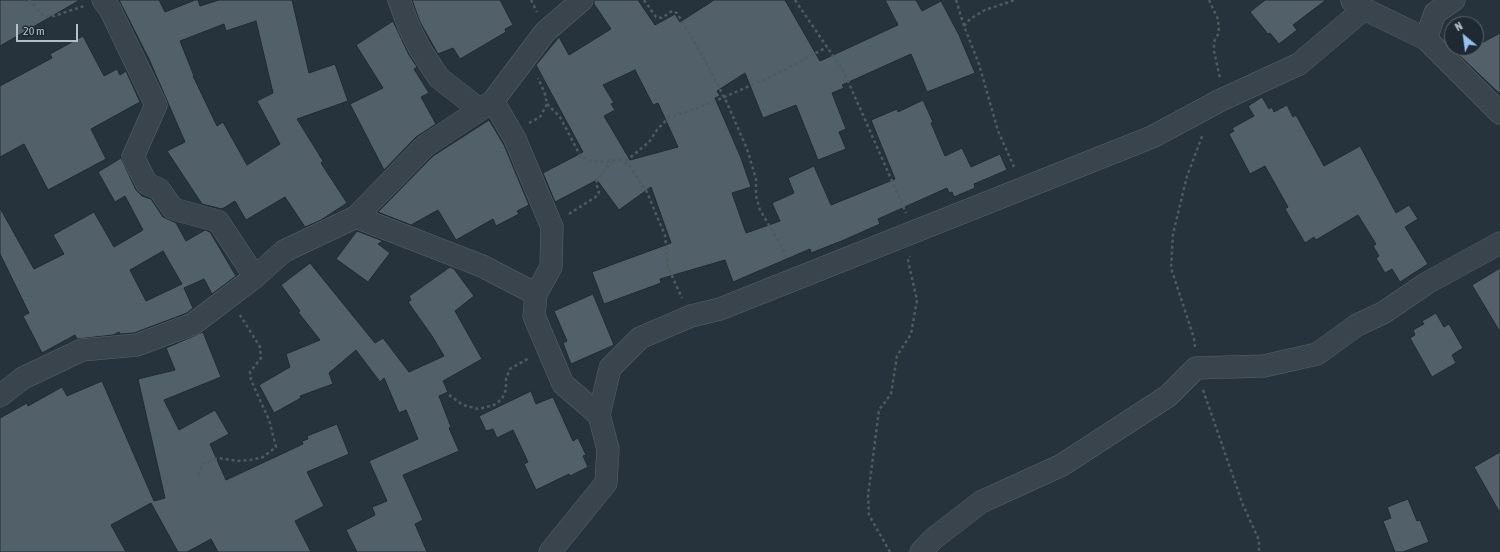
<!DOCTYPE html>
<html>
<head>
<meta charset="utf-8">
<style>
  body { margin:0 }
  #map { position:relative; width:1500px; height:552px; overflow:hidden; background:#27333c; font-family:"Asap Condensed",sans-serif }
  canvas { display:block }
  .north { position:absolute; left:1444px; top:16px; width:40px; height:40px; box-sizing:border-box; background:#1f2931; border:1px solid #5b656d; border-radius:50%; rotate:331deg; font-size:11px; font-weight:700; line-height:16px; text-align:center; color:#b6bfc7 }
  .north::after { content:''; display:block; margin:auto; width:14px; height:18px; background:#94c5ef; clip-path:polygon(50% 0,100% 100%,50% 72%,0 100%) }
  .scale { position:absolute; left:16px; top:24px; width:62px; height:18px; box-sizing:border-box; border:2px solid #b6bfc7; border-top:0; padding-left:5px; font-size:12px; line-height:14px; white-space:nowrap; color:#b6bfc7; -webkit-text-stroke:3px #1f2931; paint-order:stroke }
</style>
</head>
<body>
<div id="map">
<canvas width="1500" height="552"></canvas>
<div class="north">N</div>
<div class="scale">20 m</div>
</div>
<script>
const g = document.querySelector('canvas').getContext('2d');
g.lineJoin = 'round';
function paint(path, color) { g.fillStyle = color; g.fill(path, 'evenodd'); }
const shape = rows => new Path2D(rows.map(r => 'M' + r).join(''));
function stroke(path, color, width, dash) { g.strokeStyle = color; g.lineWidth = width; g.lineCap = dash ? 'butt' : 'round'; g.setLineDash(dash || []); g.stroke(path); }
const building = shape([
  [0,0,80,0,0,46,0,0],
  [119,0,159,0,165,12,195,0,198,0,200,6,219,0,292,0,309,73,335,64,348,101,297,119,323,161,321,163,347,203,321,220,305,227,285,197,246,220,235,201,222,209,202,204,167,151,185,142,149,59,119,0],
  [256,21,273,93,257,101,280,144,247,165,223,122,217,126,193,76,194,76,180,41,224,24,226,31,256,21],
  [412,0,500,0,513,25,505,29,506,32,460,59,453,48,438,54,420,22,412,0],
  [594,0,638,0,655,25,675,14,680,22,714,0,785,0,820,61,898,25,885,0,916,0,922,11,941,1,959,35,975,73,927,92,911,54,842,85,844,88,832,93,846,129,839,132,846,149,818,160,796,105,763,118,745,73,717,91,720,96,715,98,741,158,751,187,732,193,746,233,780,221,772,203,794,193,788,178,814,166,831,205,895,179,871,120,897,109,898,112,923,100,933,122,931,123,945,156,962,148,971,167,1000,154,1007,170,974,184,975,188,954,197,952,192,949,193,947,188,878,219,880,224,844,240,811,253,810,249,733,282,725,260,660,279,661,283,604,304,592,272,671,243,651,187,619,210,597,180,555,202,543,173,583,152,536,65,559,37,569,55,611,29,594,4,594,0],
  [635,70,653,105,658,103,678,147,630,160,604,116,615,110,611,104,614,103,603,85,635,70],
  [1265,0,1326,0,1293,25,1297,30,1279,44,1270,33,1268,34,1250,12,1265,0],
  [393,21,409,55,417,67,414,69,429,93,421,97,436,124,416,137,384,170,350,104,383,88,356,45,393,21],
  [1500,33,1500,94,1459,55,1472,48,1476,48,1476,46,1500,33],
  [83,36,104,76,117,69,120,75,126,71,140,102,91,129,106,159,48,190,24,144,0,157,0,86,52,58,50,54,83,36],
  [1262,97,1269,109,1272,107,1274,112,1287,105,1293,117,1296,115,1324,166,1360,146,1396,213,1409,205,1418,219,1405,227,1428,264,1400,282,1392,269,1385,273,1376,258,1379,256,1373,246,1376,244,1358,215,1316,240,1314,237,1305,243,1285,209,1288,207,1265,166,1250,174,1229,134,1234,131,1232,128,1254,116,1248,106,1262,97],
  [489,120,504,145,529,205,517,211,519,214,496,226,493,219,456,240,438,210,411,225,378,212,433,156,489,120],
  [121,158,136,190,142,196,151,199,163,217,176,223,186,241,205,230,210,232,236,276,212,294,204,279,184,288,193,308,187,313,134,333,120,334,119,332,113,335,77,339,75,335,42,353,23,316,29,313,0,254,0,208,34,269,64,254,53,235,94,212,114,247,143,230,125,196,115,202,98,172,121,158],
  [163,251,182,284,146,301,130,270,163,251],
  [357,231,383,241,378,244,390,253,368,282,336,259,357,231],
  [310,263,375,343,383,338,409,372,444,356,432,336,408,302,411,300,409,296,450,267,454,269,474,296,455,311,482,359,443,381,448,392,439,396,451,427,449,428,459,451,403,475,423,520,415,524,427,552,357,552,346,530,375,515,372,507,387,501,369,461,418,439,406,410,399,413,384,378,380,382,356,350,329,373,333,384,300,396,301,398,274,413,259,385,290,367,286,354,320,340,298,312,300,311,281,285,310,263],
  [1500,268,1500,332,1472,285,1500,268],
  [593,294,614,345,571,364,563,343,567,341,554,311,593,294],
  [1436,313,1444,327,1449,324,1463,348,1452,355,1456,363,1432,377,1410,338,1415,335,1413,330,1424,324,1422,321,1436,313],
  [203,332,221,377,164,400,179,430,215,410,229,434,210,444,226,480,303,444,302,441,308,439,307,436,337,424,349,454,307,472,324,506,295,521,311,552,218,552,211,539,187,552,178,552,151,503,111,525,126,552,0,552,0,418,27,403,28,406,62,387,67,396,102,381,154,501,165,498,138,379,175,370,166,348,203,332],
  [531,391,536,404,553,397,573,441,578,438,586,455,583,456,588,467,570,476,569,474,536,490,524,464,528,462,513,430,497,438,493,429,486,431,479,416,531,391],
  [1500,452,1500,513,1474,467,1500,452],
  [1408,499,1417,521,1420,520,1429,542,1403,552,1395,552,1383,521,1391,518,1387,507,1408,499]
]);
paint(building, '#526069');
stroke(building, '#212b33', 1);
const minor = shape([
  [103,0,110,9,156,105,133,157,147,184,159,189,173,209,218,221,255,277],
  [399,0,409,27,420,49,439,78,479,109],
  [1352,1,1364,9,1426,39,1500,113],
  [1426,39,1435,13,1454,0],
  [493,101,515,139,552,227,551,267,536,294,534,316,563,384,599,415,608,449,606,483,550,552],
  [356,217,482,266,536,294],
  [0,396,23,378,82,350,137,345,193,324,255,277,284,251,356,217,425,146,493,101,545,32,582,0],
  [599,415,610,368,640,338,691,316,720,309,1152,137,1221,100,1299,64,1364,9],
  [921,552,933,539,981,502,1062,465,1168,396,1196,368,1264,366,1317,354,1357,325,1383,313,1427,283,1500,243]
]);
stroke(minor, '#58626a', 23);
stroke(shape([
  [29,0,43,15,51,17,84,6],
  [531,0,537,12],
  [644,0,656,17,662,18,672,11,677,13,704,59,727,103,747,149,756,179,756,196,760,210,782,247,787,259],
  [795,0,844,72,906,213],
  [956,0,964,26,979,64,998,131,1015,169],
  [1209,0,1218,19,1219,32,1214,42,1214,51,1220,78],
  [964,26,970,19,985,10,1015,0],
  [547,104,560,117,581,157,588,160,599,162,620,160,629,165,647,192,656,214,665,235,668,267,682,298],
  [529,123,540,117,547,104,545,94,538,78],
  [626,161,649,142,657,130,668,118,706,105,777,74,827,47],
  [569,214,597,196,599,192,596,183,597,180,611,162],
  [1195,347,1194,338,1171,268,1173,234,1187,176,1203,134],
  [1203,390,1243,505,1259,540,1259,552],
  [449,395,463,405,478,409,494,405,502,399,506,389,506,379,510,369,529,358],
  [198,475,203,464,218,458,238,461,251,460,263,457,276,447,269,420,251,380,250,372,261,358,260,347,240,315],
  [890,552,869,515,868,496,879,410,891,394,897,356,911,334,917,300,908,261,910,256]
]), '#4a5d5d', 2.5, [3, 3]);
stroke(minor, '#3a444c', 22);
</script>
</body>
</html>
